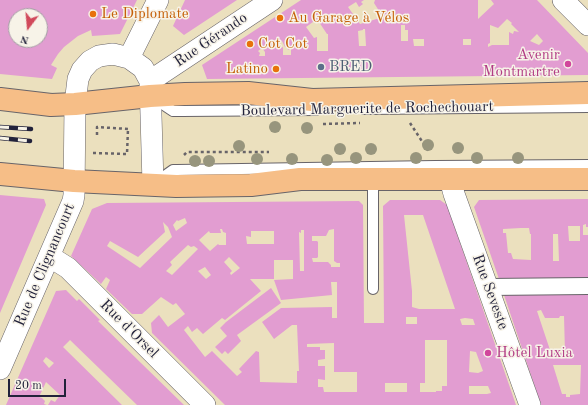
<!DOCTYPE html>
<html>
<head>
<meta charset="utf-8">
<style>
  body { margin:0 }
  #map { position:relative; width:588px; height:405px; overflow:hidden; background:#ebe0be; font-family:"Old Standard TT",serif }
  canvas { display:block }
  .north { position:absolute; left:8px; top:8px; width:40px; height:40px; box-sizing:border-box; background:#f7f3e8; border:1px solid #a29fa3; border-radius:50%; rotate:196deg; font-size:11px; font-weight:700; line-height:16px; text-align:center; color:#22223b }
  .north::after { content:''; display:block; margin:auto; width:14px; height:18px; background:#d1495b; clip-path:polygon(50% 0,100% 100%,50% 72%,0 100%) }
  .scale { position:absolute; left:8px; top:379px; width:58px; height:18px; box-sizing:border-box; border:2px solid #22223b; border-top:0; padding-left:5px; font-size:12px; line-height:14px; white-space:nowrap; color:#22223b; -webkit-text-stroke:3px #f7f3e8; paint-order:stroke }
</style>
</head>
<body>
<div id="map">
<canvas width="588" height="405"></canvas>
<div class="north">N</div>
<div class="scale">20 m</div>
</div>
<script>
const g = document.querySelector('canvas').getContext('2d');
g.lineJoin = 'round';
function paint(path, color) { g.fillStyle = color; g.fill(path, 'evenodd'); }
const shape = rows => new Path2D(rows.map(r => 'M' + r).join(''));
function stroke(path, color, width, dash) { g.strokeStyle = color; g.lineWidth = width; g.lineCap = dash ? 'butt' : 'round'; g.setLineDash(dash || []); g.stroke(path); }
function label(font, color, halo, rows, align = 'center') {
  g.font = font + ' "Old Standard TT",serif'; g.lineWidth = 3; g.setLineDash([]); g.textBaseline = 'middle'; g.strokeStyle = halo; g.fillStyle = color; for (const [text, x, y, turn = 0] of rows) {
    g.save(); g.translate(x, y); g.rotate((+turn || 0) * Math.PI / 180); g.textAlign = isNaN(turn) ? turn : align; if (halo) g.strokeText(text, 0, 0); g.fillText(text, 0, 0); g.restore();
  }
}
paint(shape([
  [0,0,137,0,120,34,92,36,91,30,78,36,64,47,58,54,51,65,57,68,52,79,0,74],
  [16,16,40,16,40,40,16,40],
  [185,0,237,0,184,35,173,26],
  [301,0,364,0,361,2,363,4,359,7,356,2,348,7,360,24,383,17,374,3,375,0,478,0,478,19,494,4,491,0,537,0,588,53,588,75,207,79,202,65],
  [317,19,327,34,328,34,328,51,317,51,317,37,314,38,306,27],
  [507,19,512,23,511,24,519,32,514,31,513,34,509,32,509,45,492,45,488,47,488,44,490,43,490,25,498,28],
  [401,25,405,25,405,30,408,30,408,41,401,41],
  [363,29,365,29,366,46,359,46,358,31,363,30],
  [537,34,543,41,539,45,530,41],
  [413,39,424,39,424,46,414,46],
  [463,39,471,39,471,45,463,45],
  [282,41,285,47,287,46,288,50,291,49,291,55,283,55,283,47,277,49,275,46],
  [262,48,265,52,265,56,259,56,260,53,258,51],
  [0,195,44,199,46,205,0,313],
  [588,199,588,227,586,227,586,224,583,225,583,235,588,235,588,279,499,279,474,207,479,200],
  [568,226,580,226,580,241,569,241],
  [521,228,529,228,530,234,531,234,531,260,513,259,511,253,508,253,506,233,503,233,503,229],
  [553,234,558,234,559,261,553,261],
  [390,200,440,200,447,205,516,405,225,405,152,333,151,323,159,315,168,327,185,314,176,303,173,305,161,297,142,314,132,314,106,289,110,280,106,277,101,284,71,256,92,209,107,203,359,201,363,205,364,323,384,323,383,206],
  [404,215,423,215,455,309,419,309,412,307,412,291],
  [185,218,187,223,176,231,173,225,177,220,178,221],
  [163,222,168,227,172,237,140,268,107,246,110,241,138,257,165,232],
  [220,229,222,229,223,232,226,233,226,245,219,245,218,244,210,251,199,240,209,231,210,233,221,233],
  [334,229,334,261,337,263,340,263,340,267,331,267,331,265,328,262,313,262,312,258,317,258,318,257,318,242,317,241,312,241,312,236,326,236,329,230],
  [301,230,304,230,304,271,300,271,299,232,301,233],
  [251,231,274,231,274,244,247,244,246,236,251,237],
  [188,245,191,247,194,246,198,249,172,275,166,271,172,265,170,262],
  [229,257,240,268,231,275,230,273,232,271,224,262],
  [274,260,293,260,293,279,274,280,281,300,332,295,331,282,337,282,337,318,332,318,332,307,281,308,262,322,274,339,292,325,297,325,299,371,297,371,297,383,260,382,259,352,256,351,239,369,242,372,237,376,212,351,205,357,184,330,188,326,192,332,197,328,203,334,222,318,225,320,261,291,250,279,274,279],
  [205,267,211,275,206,279,198,271],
  [406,317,417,317,417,324,406,324],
  [465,318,473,319,475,325,462,325,460,319],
  [425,340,447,340,447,386,442,386,442,391,436,391,436,392,420,392,420,383,425,383],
  [334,343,334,372,357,372,357,392,324,392,323,387,318,387,318,379,325,380,325,366,318,366,318,360,325,359,325,350,320,350,320,347,307,347,307,344],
  [470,351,476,352,483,371,478,373,469,372],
  [385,383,407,383,407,392,385,392],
  [469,386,488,386,491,393,487,394,469,394],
  [271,288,281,303,237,335,241,341,228,354,225,351,222,354,215,347,227,336,220,328,226,322],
  [66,290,77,301,79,299,100,320,98,321,184,405,137,405,70,340,63,347,122,405,48,405,51,400,55,402,60,395,46,382,39,397,42,398,45,401,44,404,47,405,6,405,56,291],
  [46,357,54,363,49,368,43,361],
  [588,293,588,405,541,405,504,295],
  [541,310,545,318,559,318,560,316,564,316,565,353,551,353,537,311],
  [553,365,581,365,580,394,570,395,570,397,566,397,566,394,562,394]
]), '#e29dd1');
const service = shape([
  [155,99,173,111,181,111,316,110],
  [364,109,588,107],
  [373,179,373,289],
  [156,182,173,170,177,170,435,166,588,165]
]);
const pedestrian = shape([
  [488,287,588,286]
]);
const minor = shape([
  [563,0,588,25],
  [129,58,158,0],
  [150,81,272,0],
  [450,179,454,194,530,405],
  [49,256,68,268,205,405],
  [0,369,73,201,74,195,75,104,78,79,82,70,90,61,99,56,113,54,129,58,143,68,150,81,153,184]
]);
const primary = shape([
  [0,99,51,105,75,104,150,96,185,94,248,93,312,100,588,93],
  [0,174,74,181,176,186,251,185,300,179,588,179]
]);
stroke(service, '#686469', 12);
stroke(pedestrian, '#686469', 18);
stroke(minor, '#686469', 22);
stroke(primary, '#686469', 24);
stroke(shape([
  [410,123,429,152],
  [323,124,360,123],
  [97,135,97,127,128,129],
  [93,153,127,154,128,129],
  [184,155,187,152,269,152]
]), '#686469', 2.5, [3, 3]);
stroke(service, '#fff', 10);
stroke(pedestrian, '#fff', 16);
stroke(minor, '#fff', 21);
stroke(primary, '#f6be87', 22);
const rail = shape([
  [0,127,31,129],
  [0,138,30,141]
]);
stroke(rail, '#22223b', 4.5);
stroke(rail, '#f7f3e8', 3, [9]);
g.fillStyle = '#97957d';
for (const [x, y] of [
  [275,127],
  [307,128],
  [428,145],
  [239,146],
  [458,148],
  [340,149],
  [371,149],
  [356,158],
  [416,158],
  [477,158],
  [518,158],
  [257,159],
  [292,159],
  [327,160],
  [195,161],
  [209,161]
]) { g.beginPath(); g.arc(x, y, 6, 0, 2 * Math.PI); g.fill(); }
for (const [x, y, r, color] of [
  [93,14,4,"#e8710a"],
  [280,18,4,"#e8710a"],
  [250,44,4,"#e8710a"],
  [568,64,4,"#d1479c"],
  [321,67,4,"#5c6f8a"],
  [276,69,4,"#e8710a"],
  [488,353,4,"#d1479c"]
]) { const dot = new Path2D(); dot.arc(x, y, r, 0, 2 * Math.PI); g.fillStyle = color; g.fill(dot); stroke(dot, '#f7f3e8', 1.5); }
label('15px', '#c56008', '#f7f3e8', [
  ["Le Diplomate",101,14],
  ["Au Garage à Vélos",288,18],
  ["Cot Cot",258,44],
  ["Latino",268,69,"right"]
], 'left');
label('15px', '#22223b', '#f7f3e8', [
  ["Rue Gérando",211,40,-34],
  ["Boulevard Marguerite de Rochechouart",367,109,-1],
  ["Rue de Clignancourt",45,265,-67],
  ["Rue Seveste",490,292,70],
  ["Rue d'Orsel",129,329,45]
]);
label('15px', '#b23c85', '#f7f3e8', [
  ["Avenir",560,55],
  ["Montmartre",560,72],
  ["Hôtel Luxia",496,353,"left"]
], 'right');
label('15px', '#4e5e75', '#f7f3e8', [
  ["BRED",329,67]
], 'left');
</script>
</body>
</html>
